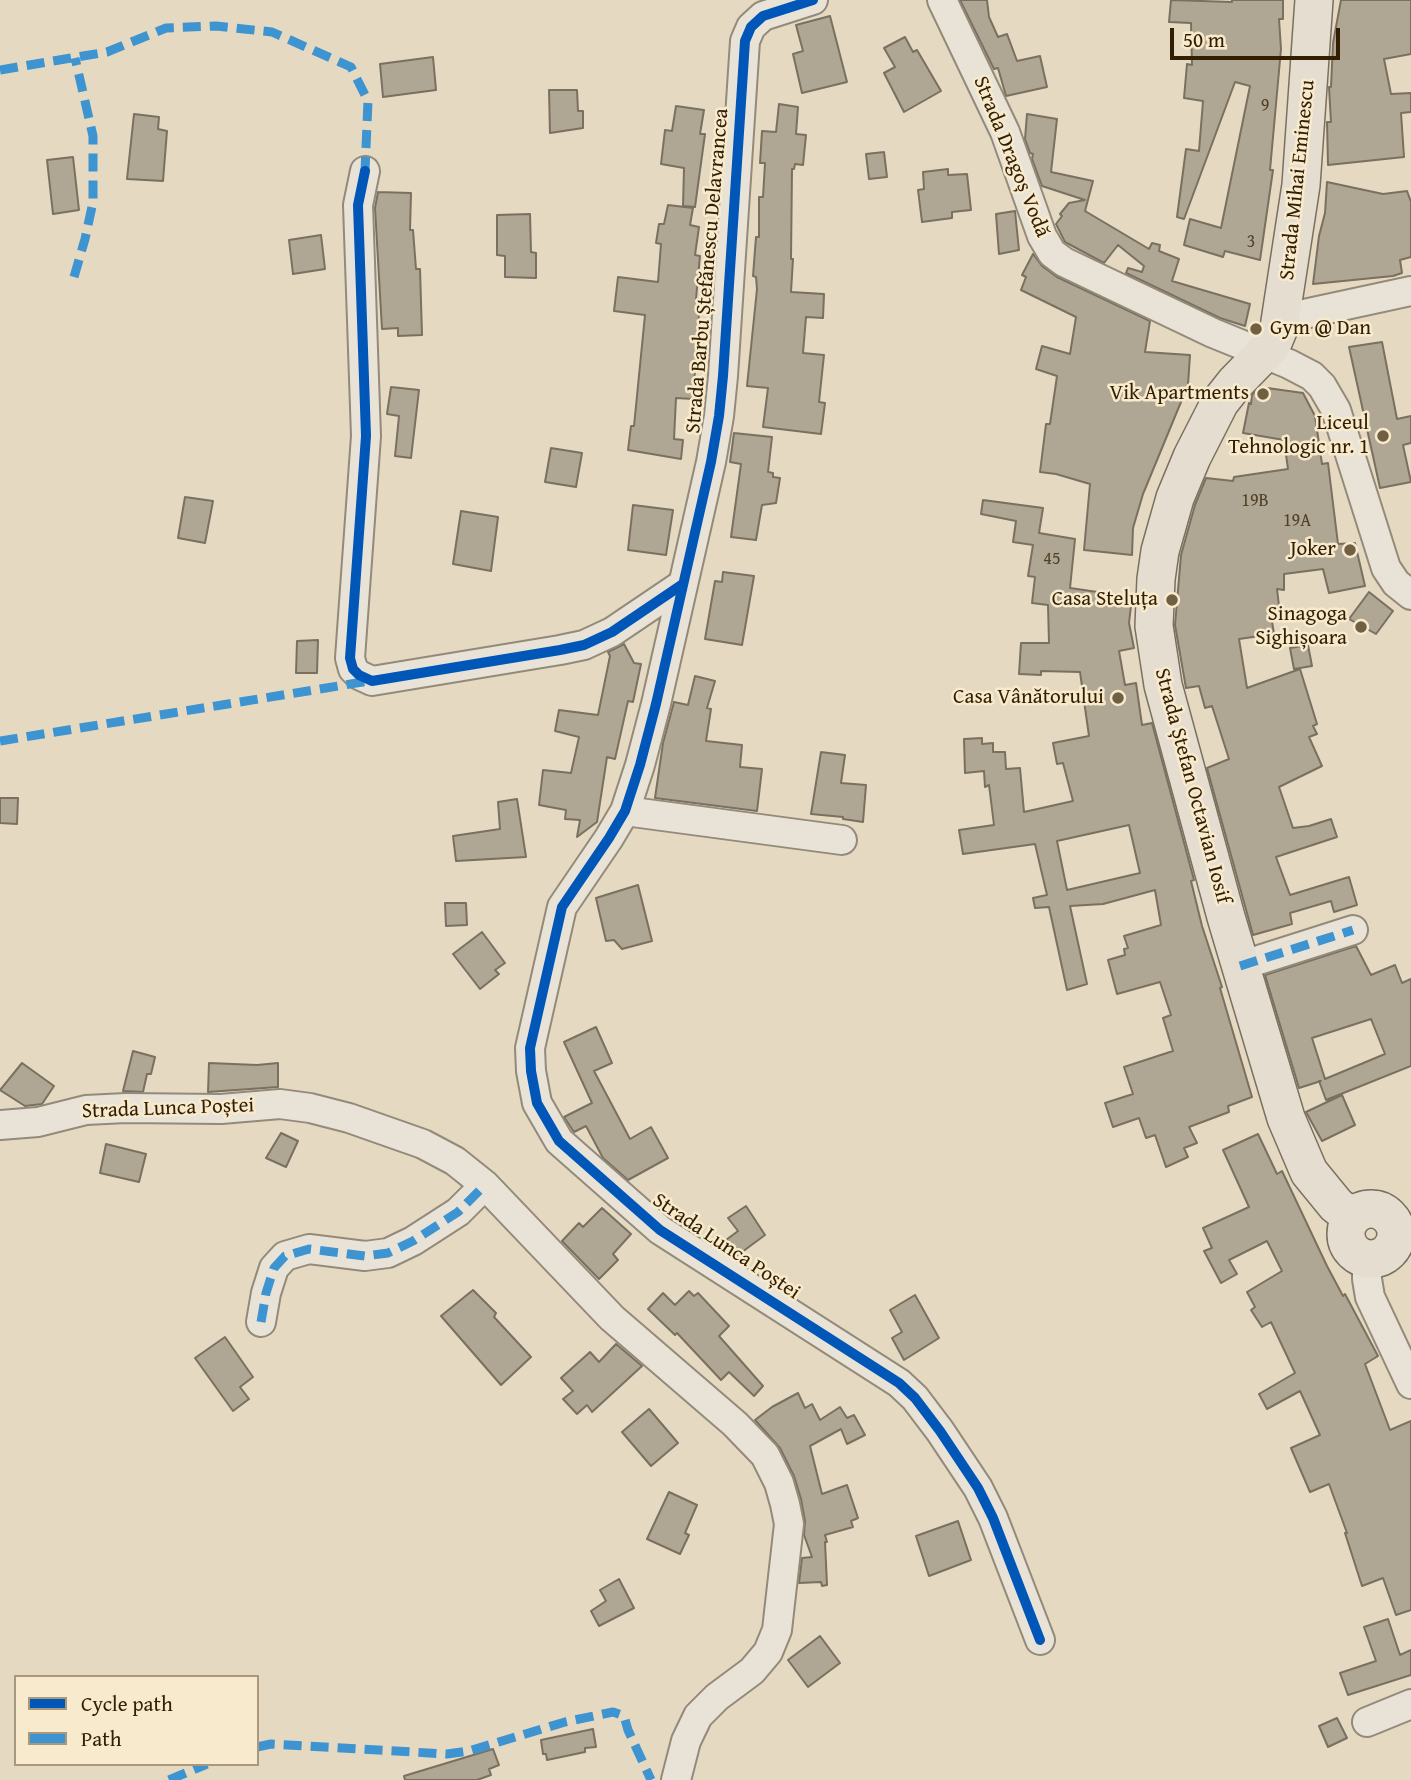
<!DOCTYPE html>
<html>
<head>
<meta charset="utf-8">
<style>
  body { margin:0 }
  #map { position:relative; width:1411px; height:1780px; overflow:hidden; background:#e5d9c1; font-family:"Gentium Book Plus",serif }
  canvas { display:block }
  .legend { position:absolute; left:14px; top:1675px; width:245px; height:91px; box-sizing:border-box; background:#f8eacd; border:2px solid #a9987b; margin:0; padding:9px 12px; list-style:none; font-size:21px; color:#321e00 }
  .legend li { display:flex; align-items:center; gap:14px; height:35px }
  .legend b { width:35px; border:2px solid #a9987b }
  .scale { position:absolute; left:1170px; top:28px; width:170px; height:32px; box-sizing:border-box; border:4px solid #321e00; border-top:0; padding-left:9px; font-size:21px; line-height:24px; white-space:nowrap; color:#321e00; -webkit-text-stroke:5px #f8eacd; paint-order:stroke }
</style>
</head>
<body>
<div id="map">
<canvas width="1411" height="1780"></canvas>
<ul class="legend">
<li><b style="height:9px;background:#0057b8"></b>Cycle path</li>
<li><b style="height:9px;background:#3d94d0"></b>Path</li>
</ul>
<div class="scale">50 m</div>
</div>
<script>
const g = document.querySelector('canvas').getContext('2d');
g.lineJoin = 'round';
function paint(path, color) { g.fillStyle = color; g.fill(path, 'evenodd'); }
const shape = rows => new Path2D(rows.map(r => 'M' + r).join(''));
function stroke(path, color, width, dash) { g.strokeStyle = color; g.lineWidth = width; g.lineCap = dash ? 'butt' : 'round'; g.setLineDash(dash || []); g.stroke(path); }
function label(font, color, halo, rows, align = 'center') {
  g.font = font + ' "Gentium Book Plus",serif'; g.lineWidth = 5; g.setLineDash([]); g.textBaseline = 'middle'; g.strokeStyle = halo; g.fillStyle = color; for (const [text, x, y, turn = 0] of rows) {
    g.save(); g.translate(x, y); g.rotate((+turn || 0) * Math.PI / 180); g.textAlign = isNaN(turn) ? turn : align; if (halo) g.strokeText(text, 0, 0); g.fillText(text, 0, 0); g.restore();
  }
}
const building = shape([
  [960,0,987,0,989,17,998,37,1007,34,1017,61,1040,56,1047,87,1006,96,998,68,994,69,960,0],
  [1171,0,1232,2,1232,0,1283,0,1283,19,1279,19,1281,49,1270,170,1273,170,1260,260,1225,251,1223,257,1184,245,1190,219,1221,228,1250,86,1235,82,1184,219,1177,217,1186,149,1199,151,1203,101,1184,98,1187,64,1192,65,1191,23,1169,22,1171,0],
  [1341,0,1411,0,1411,54,1384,59,1391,94,1411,93,1411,112,1401,113,1404,157,1328,165,1327,122,1331,122,1329,87,1331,87,1333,43,1341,0],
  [830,16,847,82,802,93,793,54,803,51,796,25,830,16],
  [905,37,913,52,917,50,941,91,904,112,884,73,895,67,884,48,905,37],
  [433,57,436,90,383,97,380,64,433,57],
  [549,90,577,90,578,111,583,111,583,128,550,133,549,90],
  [779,104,798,107,796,134,806,135,803,165,795,164,794,169,792,169,791,259,793,259,791,292,824,294,823,318,806,317,803,353,824,355,819,402,825,403,821,434,763,427,768,388,747,386,757,289,756,277,753,276,756,237,759,237,759,197,763,197,765,163,760,163,762,131,776,132,779,104],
  [676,106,704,110,700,134,705,134,695,207,683,206,684,168,661,164,665,130,672,131,676,106],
  [134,114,159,117,158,129,167,131,163,181,127,179,134,114],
  [1027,114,1057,119,1051,172,1093,181,1085,211,1149,249,1152,243,1160,245,1159,251,1179,259,1172,281,1250,304,1245,326,1220,318,1126,273,1128,268,1142,272,1144,266,1118,245,1104,263,1065,242,1056,224,1062,216,1060,214,1069,203,1085,200,1042,186,1032,159,1033,154,1030,153,1025,139,1027,114],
  [884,152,887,177,869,179,866,154,884,152],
  [73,157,79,210,53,214,47,160,73,157],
  [948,169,948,175,967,174,971,210,952,212,952,218,922,222,918,190,924,189,923,172,948,169],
  [1327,182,1383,194,1407,191,1411,202,1411,257,1400,260,1402,273,1393,276,1313,284,1319,236,1325,213,1327,182],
  [378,192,411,193,410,230,413,230,416,269,420,269,422,335,398,336,398,328,382,329,375,208,378,192],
  [668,205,693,208,690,225,699,227,695,255,700,256,696,299,700,299,693,399,676,398,674,439,683,440,681,459,628,450,631,426,634,426,645,315,614,311,618,277,658,282,661,244,656,243,659,224,664,224,668,205],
  [1015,211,1019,250,999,254,996,214,1015,211],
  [530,214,531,252,536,253,536,278,505,277,505,256,497,255,497,215,530,214],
  [321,235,325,269,293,274,289,240,321,235],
  [1033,254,1042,266,1057,277,1150,321,1145,352,1190,355,1188,385,1143,494,1133,528,1132,555,1084,550,1090,484,1056,474,1040,472,1046,424,1050,424,1057,376,1036,369,1042,346,1070,354,1076,317,1021,290,1026,277,1022,275,1033,254],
  [1382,342,1397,419,1411,416,1411,443,1403,445,1411,482,1380,488,1349,347,1382,342],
  [391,387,419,390,411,458,395,456,399,416,387,414,391,387],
  [1260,387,1303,393,1315,416,1322,464,1328,463,1338,544,1355,543,1365,586,1329,593,1323,569,1284,574,1284,590,1277,589,1280,614,1271,615,1274,634,1239,639,1247,688,1300,669,1317,724,1313,726,1317,734,1309,737,1322,766,1279,787,1293,828,1309,826,1331,819,1337,837,1276,857,1290,895,1349,877,1357,905,1334,912,1331,901,1290,913,1292,924,1253,935,1207,768,1229,759,1212,706,1205,708,1199,686,1186,688,1175,625,1181,555,1195,505,1206,478,1233,481,1234,477,1288,469,1284,440,1243,433,1249,403,1251,404,1252,395,1260,387],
  [734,433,772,437,768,472,773,473,773,477,780,478,776,503,762,505,756,540,731,537,741,464,730,462,734,433],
  [551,448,582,453,576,487,545,482,551,448],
  [185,497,213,501,205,543,178,538,185,497],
  [983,500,1043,508,1039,533,1075,539,1070,588,1132,597,1129,623,1134,648,1119,651,1125,685,1136,683,1142,725,1152,723,1194,880,1191,881,1202,926,1222,987,1220,988,1252,1097,1228,1106,1229,1112,1189,1127,1197,1143,1184,1148,1188,1157,1166,1167,1155,1135,1146,1138,1139,1118,1113,1127,1105,1103,1133,1094,1124,1067,1173,1051,1163,1018,1171,1015,1160,982,1117,994,1108,960,1125,955,1124,949,1128,948,1124,936,1161,925,1155,890,1103,904,1070,906,1087,984,1067,990,1049,907,1035,908,1033,898,1047,895,1035,844,963,854,959,830,994,825,989,785,985,787,984,771,965,773,964,739,982,738,982,744,993,743,993,752,1005,752,1006,769,1020,768,1024,812,1073,801,1063,763,1057,764,1053,743,1089,736,1080,672,1041,671,1041,675,1019,674,1021,643,1049,643,1048,605,1032,603,1035,577,1028,576,1033,545,1013,542,1016,521,981,514,983,500],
  [1129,825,1140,873,1067,890,1057,841,1129,825],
  [633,505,673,510,666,555,628,550,633,505],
  [461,511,498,517,491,571,453,564,461,511],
  [723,572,754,576,742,645,705,639,715,581,722,582,723,572],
  [1369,592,1393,611,1376,634,1349,619,1369,592],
  [318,640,317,673,296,673,297,641,318,640],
  [624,644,634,663,641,664,633,702,628,701,615,759,607,757,597,822,577,837,580,820,565,819,566,810,539,805,543,770,571,773,579,737,555,731,559,710,598,715,610,656,608,652,624,644],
  [1308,645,1312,666,1294,669,1290,648,1308,645],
  [695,676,715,681,707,708,711,709,706,741,742,745,740,767,762,769,757,811,655,798,663,743,674,702,688,705,695,676],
  [821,752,845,755,841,783,866,785,863,822,843,819,843,817,811,814,821,752],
  [0,798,18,798,17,824,0,823,0,798],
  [517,799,526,857,456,861,453,836,500,829,498,802,517,799],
  [638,885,652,941,622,949,614,940,606,941,596,898,638,885],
  [445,903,466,903,467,925,446,926,445,903],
  [482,932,505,963,495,970,499,974,480,989,453,954,482,932],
  [1356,946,1371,975,1395,965,1402,983,1411,979,1411,1066,1326,1100,1319,1081,1321,1081,1299,1088,1265,975,1356,946],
  [1371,1019,1385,1054,1325,1079,1312,1038,1371,1019],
  [596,1027,612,1063,594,1071,630,1139,651,1127,668,1158,628,1180,603,1158,586,1126,574,1132,564,1117,592,1103,564,1042,596,1027],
  [133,1051,155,1057,151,1074,147,1074,143,1092,123,1091,133,1051],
  [22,1063,54,1086,42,1104,25,1106,0,1090,22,1063],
  [209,1063,257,1065,278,1063,278,1087,208,1092,209,1063],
  [1342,1095,1355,1125,1322,1141,1306,1112,1342,1095],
  [281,1133,298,1141,286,1167,266,1158,281,1133],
  [1258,1134,1277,1174,1282,1171,1327,1266,1343,1296,1345,1294,1378,1356,1365,1364,1390,1430,1411,1421,1411,1610,1396,1615,1383,1578,1362,1586,1345,1533,1347,1533,1329,1484,1310,1492,1291,1448,1320,1435,1300,1391,1267,1409,1259,1394,1295,1373,1271,1322,1262,1327,1251,1310,1255,1307,1247,1292,1282,1271,1267,1241,1229,1260,1237,1274,1221,1283,1204,1251,1212,1248,1203,1228,1249,1207,1223,1150,1258,1134],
  [106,1144,146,1154,139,1182,100,1173,106,1144],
  [746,1206,765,1235,734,1258,718,1246,738,1231,728,1218,746,1206],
  [602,1208,631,1234,613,1254,618,1260,599,1279,562,1241,579,1223,583,1227,602,1208],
  [473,1290,496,1313,494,1317,531,1357,501,1385,441,1316,473,1290],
  [689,1291,694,1296,698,1293,729,1326,719,1336,763,1386,754,1396,729,1372,721,1380,677,1333,675,1335,648,1309,663,1293,675,1305,689,1291],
  [915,1295,939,1338,904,1360,892,1338,902,1332,890,1310,915,1295],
  [225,1337,253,1377,240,1387,249,1399,233,1411,195,1358,225,1337],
  [616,1344,642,1366,592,1412,587,1405,577,1414,563,1399,573,1391,561,1378,590,1352,599,1362,616,1344],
  [798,1393,805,1408,812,1404,820,1420,840,1407,847,1418,854,1415,865,1435,847,1444,841,1429,810,1446,822,1494,847,1485,858,1518,851,1521,853,1527,825,1535,827,1542,825,1542,827,1585,822,1586,821,1582,799,1583,802,1558,812,1557,804,1535,805,1521,801,1499,794,1476,780,1448,755,1420,772,1407,798,1393],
  [649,1409,678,1443,651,1466,622,1432,649,1409],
  [669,1492,697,1505,685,1533,689,1535,680,1554,647,1539,669,1492],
  [958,1521,971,1560,929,1576,916,1536,958,1521],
  [619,1579,634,1608,599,1626,591,1611,606,1601,600,1590,619,1579],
  [1388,1619,1400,1655,1411,1650,1411,1675,1348,1695,1340,1673,1376,1661,1364,1627,1388,1619],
  [820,1636,840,1663,808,1687,788,1660,820,1636],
  [1337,1718,1347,1738,1328,1747,1319,1726,1337,1718],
  [593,1729,596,1747,585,1748,585,1752,547,1760,546,1754,543,1754,541,1740,593,1729],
  [493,1749,499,1765,489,1769,491,1775,477,1780,405,1780,404,1776,493,1749]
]);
paint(building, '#b0a694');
stroke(building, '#7a7060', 2);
const minor = shape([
  [813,0,763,16,751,27,745,41,723,376,719,416,711,462,656,704,640,765,625,811,609,838,562,907,530,1048,531,1071,537,1103,559,1141,660,1230,899,1383,915,1398,940,1431,978,1488,993,1518,1040,1640],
  [942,0,1005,132,1042,236,1052,253,1064,262,1213,333,1289,364,1312,376,1322,386,1336,410,1386,568,1396,583,1411,595],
  [365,171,358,205,366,436,350,658,353,669,359,675,372,681,560,650,584,645,612,632,683,584],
  [1281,319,1411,291],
  [625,811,842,840],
  [1240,966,1353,930],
  [0,1125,38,1122,86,1110,126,1108,221,1109,280,1104,310,1108,349,1118,423,1144,455,1161,485,1185,612,1318,735,1424,765,1455,779,1483,785,1504,789,1524,777,1630,768,1652,752,1671,717,1697,698,1716,686,1741,676,1780],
  [1367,1258,1367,1279,1370,1297,1411,1384],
  [261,1322,266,1293,274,1268,285,1256,309,1249,365,1256,388,1253,413,1241,458,1212,485,1185],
  [1367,1722,1411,1704]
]);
const major = shape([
  [1314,0,1301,185,1279,328,1272,345,1235,383,1220,402,1192,457,1175,498,1160,551,1156,579,1154,626,1163,685,1226,917,1286,1118,1309,1172,1336,1205,1352,1218],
  '1346 1234a25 25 0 1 1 50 0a25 25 0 1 1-50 0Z'
]);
stroke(minor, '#938a79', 32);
stroke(major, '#7a7060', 40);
stroke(minor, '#e9e3d7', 28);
stroke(major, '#e5ded0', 37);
stroke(shape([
  [0,70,107,52,166,28,216,26,272,32,351,67,368,101,365,171],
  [74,277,85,239,93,202,93,136,75,58],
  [0,741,369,681],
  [1240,966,1353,930],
  [261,1322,266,1293,274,1268,285,1256,309,1249,365,1256,388,1253,413,1241,458,1212,485,1185],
  [257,1747,271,1744,447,1754,469,1751,565,1722,613,1712,624,1716,628,1730,651,1780],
  [169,1780,207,1764]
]), '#3d94d0', 9, [18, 9]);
stroke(shape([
  [813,0,763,16,751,27,745,41,723,376,719,416,711,462,656,704,640,765,625,811,609,838,562,907,530,1048,531,1071,537,1103,559,1141,660,1230,899,1383,915,1398,940,1431,978,1488,993,1518,1040,1640],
  [365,171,358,205,366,436,350,658,353,669,359,675,372,681,560,650,584,645,612,632,683,584]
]), '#0057b8', 10);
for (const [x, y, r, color] of [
  [1256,329,7,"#715f44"],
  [1263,394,7,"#715f44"],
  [1383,436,7,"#715f44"],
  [1350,550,7,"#715f44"],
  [1172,600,7,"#715f44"],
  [1361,627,7,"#715f44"],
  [1118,698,7,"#715f44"]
]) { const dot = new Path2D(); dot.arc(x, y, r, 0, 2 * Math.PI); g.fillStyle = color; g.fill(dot); stroke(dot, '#f8eacd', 2.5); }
label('18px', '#524025', null, [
  ["9",1265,106],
  ["3",1251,242],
  ["19B",1255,501],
  ["19A",1297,521],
  ["45",1052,559]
]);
label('21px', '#321e00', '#f8eacd', [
  ["Strada Dragoș Vodă",1011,157,68],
  ["Strada Mihai Eminescu",1298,180,-84],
  ["Strada Barbu Ștefănescu Delavrancea",708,271,-85],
  ["Strada Ștefan Octavian Iosif",1192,786,75],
  ["Strada Lunca Poștei",168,1109,-2],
  ["Strada Lunca Poștei",726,1247,34]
]);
label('21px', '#321e00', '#f8eacd', [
  ["Gym @ Dan",1270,329,"left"],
  ["Vik Apartments",1249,394],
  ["Liceul",1369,424],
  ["Tehnologic nr. 1",1369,448],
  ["Joker",1336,550],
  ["Casa Steluța",1158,600],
  ["Sinagoga",1347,615],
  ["Sighișoara",1347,639],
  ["Casa Vânătorului",1104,698]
], 'right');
</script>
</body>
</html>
